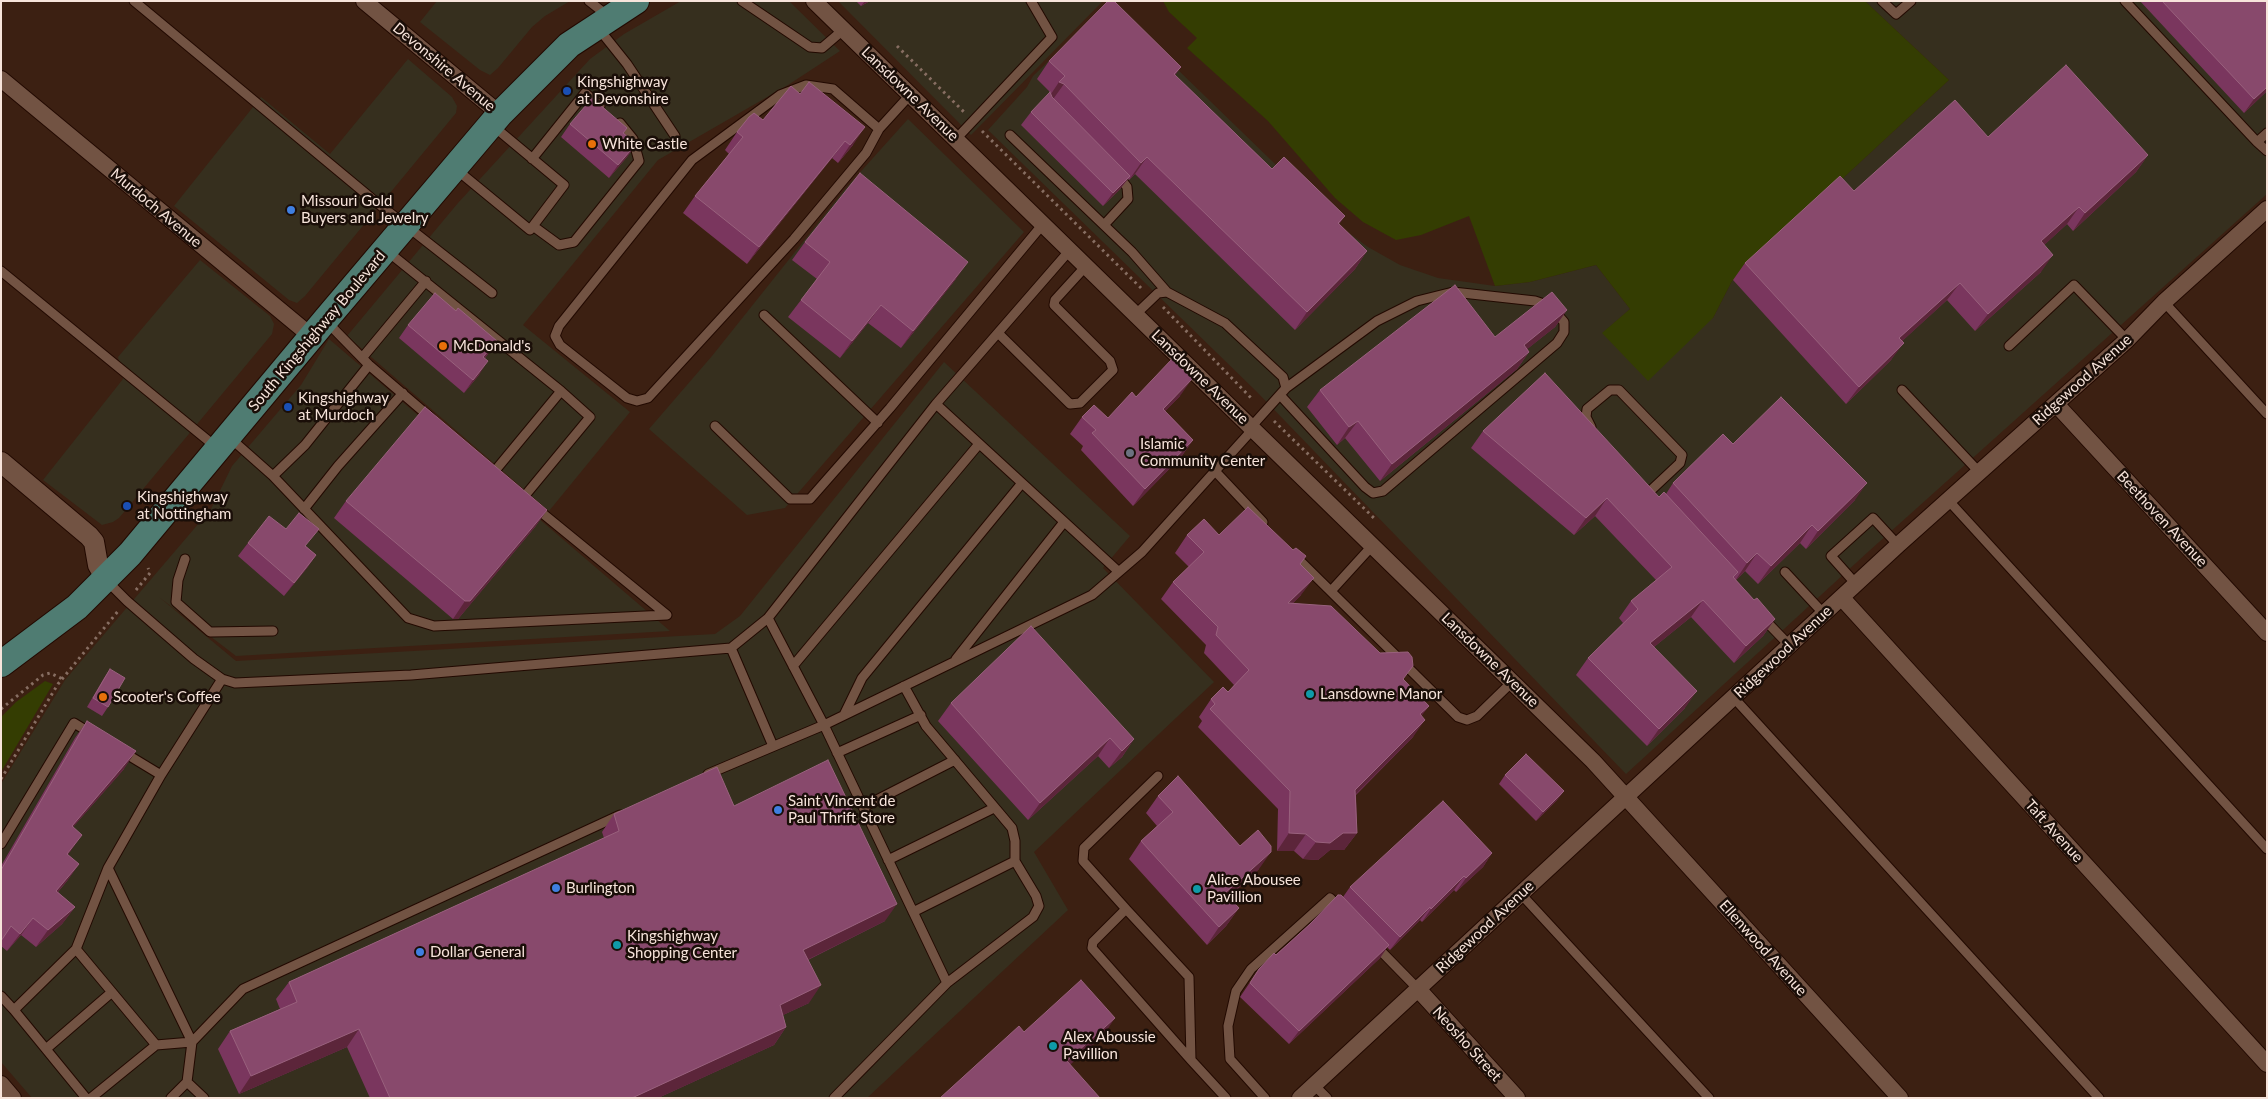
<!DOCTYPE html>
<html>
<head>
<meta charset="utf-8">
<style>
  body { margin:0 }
  #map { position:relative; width:2268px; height:1099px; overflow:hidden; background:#3c2012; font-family:Lato,sans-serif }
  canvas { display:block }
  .frame { position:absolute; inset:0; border:2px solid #f7e4db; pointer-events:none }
</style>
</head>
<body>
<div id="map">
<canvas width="2268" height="1099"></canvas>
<div class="frame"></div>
</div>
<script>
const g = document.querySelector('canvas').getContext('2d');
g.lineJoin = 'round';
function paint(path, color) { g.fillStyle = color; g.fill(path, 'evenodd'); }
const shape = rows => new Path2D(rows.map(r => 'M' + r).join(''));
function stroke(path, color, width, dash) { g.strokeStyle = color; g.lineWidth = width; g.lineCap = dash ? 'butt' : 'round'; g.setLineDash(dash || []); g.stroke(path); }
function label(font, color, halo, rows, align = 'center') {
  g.font = font + ' Lato,sans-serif'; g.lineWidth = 5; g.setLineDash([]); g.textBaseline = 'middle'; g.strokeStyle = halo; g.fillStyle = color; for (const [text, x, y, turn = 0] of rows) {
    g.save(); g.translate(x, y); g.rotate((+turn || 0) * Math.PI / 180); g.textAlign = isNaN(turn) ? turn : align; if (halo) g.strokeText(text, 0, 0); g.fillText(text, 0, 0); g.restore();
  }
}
paint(shape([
  [437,1,570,1,545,16,532,27,498,68,490,75,480,70,420,22],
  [681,1,789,1,840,51,788,85,658,160,523,325,630,412,549,511,347,336,458,203,590,59,624,34],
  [838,1,1103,1,971,135],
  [1865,1,2267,1,2267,194,1869,551,1626,774,1257,392,988,130,1027,87,1033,76,1109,3,1338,225,1368,247,1400,265,1438,278,1495,286,1530,282,1596,265,1630,309,1603,333,1713,318,1732,281,1949,80],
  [408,59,452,97,457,106,456,113,305,296,297,303,289,300,174,206,261,97,330,154],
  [908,119,1024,232,785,508,747,515,649,429,712,356,846,188],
  [200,260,270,316,274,324,272,334,119,518,113,522,102,525,43,480,123,379,118,357],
  [329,339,670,631,236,656,159,597,236,661,715,634,740,616,944,362,1130,536,1103,568,1214,682,1034,852,1068,910,867,1098,32,1098,1,1062,1,784,65,680,211,509,232,466,301,385]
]), '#362f1e');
paint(shape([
  [1163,1,1865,1,1949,80,1732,281,1713,318,1648,381,1602,333,1630,309,1596,265,1530,282,1495,286,1469,216,1421,235,1396,240,1363,222,1335,198,1268,121,1187,48,1197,38,1169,12],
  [45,681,53,684,1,772,1,717,16,702]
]), '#343d02');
const service = shape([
  [134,1,371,198,492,293],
  [589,1,608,16],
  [742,1,810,47,822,48,843,30],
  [1882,1,1896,14,1911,1],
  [2125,1,2257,142],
  [599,29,627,64,675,136],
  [879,129,833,89,806,85,780,95,692,160,559,326,555,336,560,345,627,398,637,401,648,398,794,239,866,153,879,129,910,95],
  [2267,133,2257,142,2267,151],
  [1010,135,1132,252,1167,292],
  [956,139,1052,37,1031,1],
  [532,159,585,93,600,106],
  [457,170,530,230,564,185,492,125],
  [1104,225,1128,199,1127,187,1117,174],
  [533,226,559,245,574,242,639,161,633,139,620,123],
  [387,251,561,391,494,472],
  [1,271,216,447],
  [2164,302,2267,414],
  [764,315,878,423],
  [1135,315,1158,293,1167,292,1225,323,1283,377,1286,388,1251,427],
  [327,322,369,365,431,418],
  [998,333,1070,404,1080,403,1113,370,1110,361,1054,305,1055,300,1086,266],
  [2009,346,2074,285,2127,340],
  [362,358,426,281],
  [369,365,305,445,273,476,408,618,434,626,667,615,536,508],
  [1902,390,1980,473],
  [1280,395,1365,487,1373,493,1383,491,1557,343,1564,332,1564,322,1550,306,1535,301,1453,292,1417,301,1377,321,1286,388],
  [936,404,1119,572],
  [715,426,790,499,810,499,890,408,1043,224],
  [1591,427,1586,417,1587,409,1610,390,1619,390,1682,455,1680,463,1647,494],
  [229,437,273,476],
  [1215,471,1263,522],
  [523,498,590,417,561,391],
  [1948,500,2267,849],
  [304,509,338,466,403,393],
  [1294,555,1458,717,1467,720,1477,716,1512,682],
  [185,559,178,580,176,602,210,632,273,631],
  [1785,572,1824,614],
  [106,580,127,601,194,659,222,679,235,683,411,675,731,648,768,618,936,404,1070,250],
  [1856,584,1831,556,1873,518,1898,545],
  [1331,591,1372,546],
  [1762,617,1790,646],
  [768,618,824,725,947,983,834,1098],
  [731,648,773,746],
  [956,659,1064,522],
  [793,666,979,444],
  [904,686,926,726,1012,828,1015,841,1015,861,1036,896,1039,906,1033,917,947,983],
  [1734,698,2099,1098],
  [844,715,862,678,1022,483],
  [123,752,161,775,222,679],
  [837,753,921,715],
  [708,774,824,725,1092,595,1142,552,1253,429],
  [863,807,955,760],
  [1,844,74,723,92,734],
  [888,860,994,808],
  [1520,893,1709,1098],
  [1126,909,1083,861,1084,848,1158,776],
  [913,912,1015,861],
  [1375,945,1418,989],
  [76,949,156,1045],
  [1,996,14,1010,76,949,108,868],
  [14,1010,86,1098],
  [46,1049,112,992],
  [1191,1060,1189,977,1126,909,1093,942,1092,948,1191,1060,1226,1098],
  [187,1082,192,1042,243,989,620,815],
  [1314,1085,1327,1098],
  [91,1098,156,1045,192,1042,108,868,161,775],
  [171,1098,187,1082,204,1098],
  [1265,1098,1230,1059,1228,1026,1236,991,1251,969,1330,898,1340,908]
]);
const minor = shape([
  [364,1,500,114],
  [814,1,1593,761,1900,1098],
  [1,79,311,336],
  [2056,404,2267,633],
  [1842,598,2267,1064],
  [1418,989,1517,1098],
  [1,1084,13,1098],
  [1300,1098,1898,545,2127,340,2164,302,2267,209]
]);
const tertiary = shape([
  [1,462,89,536,94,542,98,565,106,579]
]);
const primary = shape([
  [1,664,77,607,130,554,327,318,500,114,569,45,636,1]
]);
stroke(service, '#220900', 11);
stroke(minor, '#220900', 18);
stroke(tertiary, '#220900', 22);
stroke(primary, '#220900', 28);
stroke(shape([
  [897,46,964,112],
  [982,131,1143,290],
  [1163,307,1253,400],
  [1274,421,1376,520],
  [136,590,150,573,148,568],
  [1,709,43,675,50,673,63,679],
  [1,779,58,684,119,610]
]), '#876e62', 3, [2.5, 4]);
stroke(service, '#725343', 9);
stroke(minor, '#725343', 16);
stroke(tertiary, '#725343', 20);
stroke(primary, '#4f7c72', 26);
paint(shape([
  [856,1,870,1,861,6],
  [2140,1,2267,1,2267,91,2244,113],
  [1049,61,1181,67,1175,75,1272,169,1345,216,1339,224,1367,251,1355,269,1295,330,1135,174,1129,180,1128,179,1120,189,1103,206,1021,125,1031,112,1051,93,1037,79],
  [791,86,853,145,838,163,832,158,747,264,683,213,695,196,729,154,725,150,737,132,763,120],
  [570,124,627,128,624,133,636,144,627,157,609,178,561,137],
  [1988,137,2148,155,2136,172,2073,231,2067,224,2044,245,2041,272,1975,331,1947,300,1902,341,1891,360,1846,404,1733,280,1745,263,1854,191],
  [805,242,956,279,901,348,868,323,840,358,788,317,801,300,817,279,792,260],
  [1567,310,1555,327,1527,349,1529,352,1517,369,1380,481,1345,438,1337,445,1307,407,1320,390,1495,337],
  [408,325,488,354,485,358,479,375,464,393,399,338],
  [1180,396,1165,411,1193,440,1181,457,1133,506,1081,450,1083,446,1070,434,1082,417,1108,418,1136,397],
  [1483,431,1659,497,1666,494,1673,483,1733,444,1855,500,1806,549,1800,543,1758,584,1745,571,1736,580,1754,600,1775,619,1763,636,1734,663,1691,617,1654,647,1685,708,1647,746,1576,675,1588,658,1623,623,1619,618,1631,601,1656,580,1595,516,1574,535,1471,448],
  [346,501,547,510,535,527,458,619,453,619,334,518],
  [1187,535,1219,535,1300,564,1301,595,1293,603,1403,679,1429,706,1421,716,1413,737,1356,795,1357,833,1344,850,1330,850,1318,860,1303,859,1294,851,1277,851,1278,809,1198,727,1202,721,1199,717,1211,699,1228,692,1234,685,1204,653,1206,645,1161,599,1173,582,1189,567,1175,553],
  [248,543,306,546,316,555,307,568,284,596,238,556],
  [110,669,108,707,102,716,87,707,104,678],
  [951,703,1134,739,1122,757,1109,768,1098,756,1028,820,938,721],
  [87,721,124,769,73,827,68,855,79,864,67,881,58,892,75,907,62,924,36,947,21,935,7,951,1,946,1,866,75,738],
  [1505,775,1564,791,1557,800,1536,821,1499,784],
  [1158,796,1259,869,1229,897,1239,908,1226,926,1207,945,1129,859,1141,841,1157,826,1146,813],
  [734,806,885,921,808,960,809,1003,783,1015,786,1027,774,1045,658,1098,370,1098,347,1047,239,1094,218,1049,230,1031,280,1009,276,999,289,982,604,838,602,832,614,814],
  [1492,853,1483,867,1456,892,1454,890,1422,922,1420,920,1390,950,1387,947,1380,958,1289,1044,1240,997,1259,969,1343,897,1350,887]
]), '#7a365e');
paint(shape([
  [865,1,870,1,861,6],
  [1059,82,1064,84,1051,102,1047,100],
  [2267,87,2267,91,2244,113,2254,99],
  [865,127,853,145,838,163,850,145],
  [845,141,832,158,747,264,759,247],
  [636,144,627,157,609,178,618,165],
  [2148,155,2136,172,2073,231,2085,213],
  [1147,157,1135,174,1129,180,1141,163],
  [1130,176,1120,189,1103,206,1113,193],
  [2079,207,2067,224,2029,259,2041,241],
  [1367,251,1355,269,1295,330,1307,312],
  [2053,255,2041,272,1975,331,1988,314],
  [968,262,956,279,901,348,913,331],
  [1960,283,1947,300,1887,355,1899,338],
  [881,305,868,323,840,358,852,341],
  [1567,310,1555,327,1511,362,1524,345],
  [497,341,488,354,474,370,483,357],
  [1904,343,1891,360,1846,404,1859,387],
  [1529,352,1517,369,1380,481,1392,464],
  [488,361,479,375,464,393,473,380],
  [1192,379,1180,396,1151,426,1163,409],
  [1358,421,1345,438,1337,445,1349,427],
  [1193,440,1181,457,1133,506,1145,489],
  [1867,483,1855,500,1806,549,1818,531],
  [1607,498,1595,516,1574,535,1586,518],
  [547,510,535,527,458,619,453,619,465,601],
  [1812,525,1800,543,1758,584,1771,566],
  [1757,553,1745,571,1735,581,1747,563],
  [316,555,307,568,284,596,294,583],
  [1314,578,1301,595,1276,621,1288,603],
  [1703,600,1691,617,1638,660,1650,643],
  [1775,619,1763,636,1734,663,1746,646],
  [1697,691,1685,708,1647,746,1659,729],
  [1429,706,1416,723,1420,714],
  [1425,720,1413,737,1343,807,1355,790],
  [1110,738,1098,756,1028,820,1040,803],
  [1134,739,1122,757,1109,768,1122,751],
  [136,751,124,769,59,843,72,826],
  [1564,791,1557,800,1536,821,1543,812],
  [1289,833,1306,834,1294,851,1277,851],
  [1343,833,1357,833,1344,850,1330,850,1318,860,1303,859,1316,842],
  [82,835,70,852,55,871,67,854],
  [1271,852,1259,869,1213,911,1225,893],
  [1492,853,1483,867,1456,892,1466,878],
  [79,864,67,881,44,908,56,891],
  [1464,876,1454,890,1422,922,1431,909],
  [897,904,885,921,791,968,803,950],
  [75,907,62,924,36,947,48,930],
  [1430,907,1420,920,1390,950,1400,937],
  [1239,908,1226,926,1207,945,1219,927],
  [33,918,21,935,7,951,20,934],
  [1389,945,1380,958,1289,1044,1299,1031],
  [821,985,809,1003,768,1022,780,1005],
  [1115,1018,1103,1036,1055,1078,1067,1061],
  [786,1027,774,1045,658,1098,632,1098],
  [359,1029,347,1047,239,1094,251,1076]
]), '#5c253a');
const building = shape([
  [1108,1,1114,1,1181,67,1174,74,1272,169,1284,157,1345,216,1338,223,1367,251,1307,312,1147,157,1141,163,1064,84,1059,82,1065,76,1049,61,1108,1],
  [2162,1,2267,1,2267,87,2254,99,2162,1],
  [2066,65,2148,155,2085,213,2079,207,2041,241,2053,255,1988,314,1960,283,1899,338,1904,343,1859,387,1745,263,1840,176,1854,191,1955,100,1988,137,2066,65],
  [809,82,865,127,850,145,845,141,759,247,695,196,743,137,737,132,749,117,754,113,763,120,791,86,800,94,809,82],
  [1050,92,1052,97,1130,176,1113,193,1031,112,1050,92],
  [592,98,627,128,623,133,636,144,618,165,570,124,592,98],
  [860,173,968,262,913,331,881,305,852,341,801,300,830,262,805,242,860,173],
  [1455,285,1495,337,1552,292,1567,310,1524,345,1529,352,1392,464,1358,421,1349,427,1320,390,1455,285],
  [435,293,456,311,458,308,497,341,483,357,488,361,473,380,408,325,435,293],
  [1172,359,1192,379,1163,409,1193,440,1145,489,1092,433,1096,430,1082,417,1094,405,1108,418,1132,392,1136,397,1172,359],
  [1545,373,1659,497,1664,492,1738,572,1733,577,1754,600,1757,598,1775,619,1746,646,1703,600,1650,643,1697,691,1659,729,1588,658,1638,609,1631,601,1672,567,1607,498,1586,518,1483,431,1545,373],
  [1781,397,1867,483,1818,531,1812,525,1771,566,1757,553,1747,563,1673,483,1723,434,1733,444,1781,397],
  [425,407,547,510,470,601,465,601,346,501,425,407],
  [1248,507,1293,550,1296,548,1306,556,1300,564,1314,578,1288,603,1331,606,1380,653,1408,652,1412,657,1413,666,1403,679,1429,706,1420,714,1425,720,1355,790,1357,833,1343,833,1330,843,1316,842,1306,834,1289,833,1290,791,1210,709,1215,704,1211,699,1223,687,1228,692,1249,670,1216,635,1218,627,1173,582,1204,552,1187,535,1204,519,1219,535,1248,507],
  [299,513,319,529,305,546,316,555,294,583,248,543,269,516,286,529,299,513],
  [1031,626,1134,739,1122,751,1110,738,1040,803,951,703,1031,626],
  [110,669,125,678,108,707,93,698,110,669],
  [87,721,136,751,72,826,82,835,67,854,79,864,56,891,75,907,48,930,33,918,20,934,11,926,1,941,1,870,87,721],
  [1526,754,1564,791,1543,812,1505,775,1526,754],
  [828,760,897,904,803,950,821,985,780,1005,786,1027,632,1098,390,1098,359,1029,251,1076,230,1031,297,1002,289,982,619,831,614,814,717,767,734,806,828,760],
  [1178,776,1240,846,1258,830,1271,846,1271,852,1225,893,1239,908,1219,927,1141,841,1173,812,1158,796,1178,776],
  [1443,801,1492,853,1466,878,1464,876,1431,909,1430,907,1400,937,1350,887,1443,801],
  [1338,895,1341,895,1389,945,1299,1031,1250,983,1259,969,1274,953,1276,955,1310,924,1338,895],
  [1081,980,1115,1018,1067,1061,1100,1098,940,1098,1019,1026,1024,1032,1081,980]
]);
paint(building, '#88496c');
stroke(building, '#99617d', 1);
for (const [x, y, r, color] of [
  [567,91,5,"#1a4fb4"],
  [592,144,5,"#e8710a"],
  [291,210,5,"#3f7fe0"],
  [443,346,5,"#e8710a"],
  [288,407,5,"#1a4fb4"],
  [1130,453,5,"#6b7280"],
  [127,506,5,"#1a4fb4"],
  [1310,694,5,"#0f9aa8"],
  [103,697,5,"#e8710a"],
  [778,810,5,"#3f7fe0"],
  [556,888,5,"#3f7fe0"],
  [1197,889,5,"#0f9aa8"],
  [617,945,5,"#0f9aa8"],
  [420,952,5,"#3f7fe0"],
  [1053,1046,5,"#0f9aa8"]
]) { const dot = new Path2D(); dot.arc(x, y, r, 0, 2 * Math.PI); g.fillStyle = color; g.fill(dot); stroke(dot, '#1a0e08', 2); }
label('15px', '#f7e4db', '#1a0e08', [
  ["Devonshire Avenue",444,67,40],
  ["Lansdowne Avenue",910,94,44],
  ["Murdoch Avenue",156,208,40],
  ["South Kingshighway Boulevard",317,331,-50],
  ["Lansdowne Avenue",1200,377,44],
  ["Ridgewood Avenue",2082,380,-42],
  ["Beethoven Avenue",2162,519,47],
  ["Ridgewood Avenue",1783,652,-43],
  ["Lansdowne Avenue",1490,660,44],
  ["Taft Avenue",2054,831,48],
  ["Ridgewood Avenue",1485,927,-43],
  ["Ellenwood Avenue",1763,948,48],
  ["Neosho Street",1467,1044,48]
]);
label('15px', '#f7e4db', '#1a0e08', [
  ["Kingshighway",577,82],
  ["at Devonshire",577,99],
  ["White Castle",602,144],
  ["Missouri Gold",301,201],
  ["Buyers and Jewelry",301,218],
  ["McDonald's",453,346],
  ["Kingshighway",298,398],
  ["at Murdoch",298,415],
  ["Islamic",1140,444],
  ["Community Center",1140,461],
  ["Kingshighway",137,497],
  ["at Nottingham",137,514],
  ["Lansdowne Manor",1320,694],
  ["Scooter's Coffee",113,697],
  ["Saint Vincent de",788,801],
  ["Paul Thrift Store",788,818],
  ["Alice Abousee",1207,880],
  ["Pavillion",1207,897],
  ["Burlington",566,888],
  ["Kingshighway",627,936],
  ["Shopping Center",627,953],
  ["Dollar General",430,952],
  ["Alex Aboussie",1063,1037],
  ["Pavillion",1063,1054]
], 'left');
</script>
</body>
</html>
